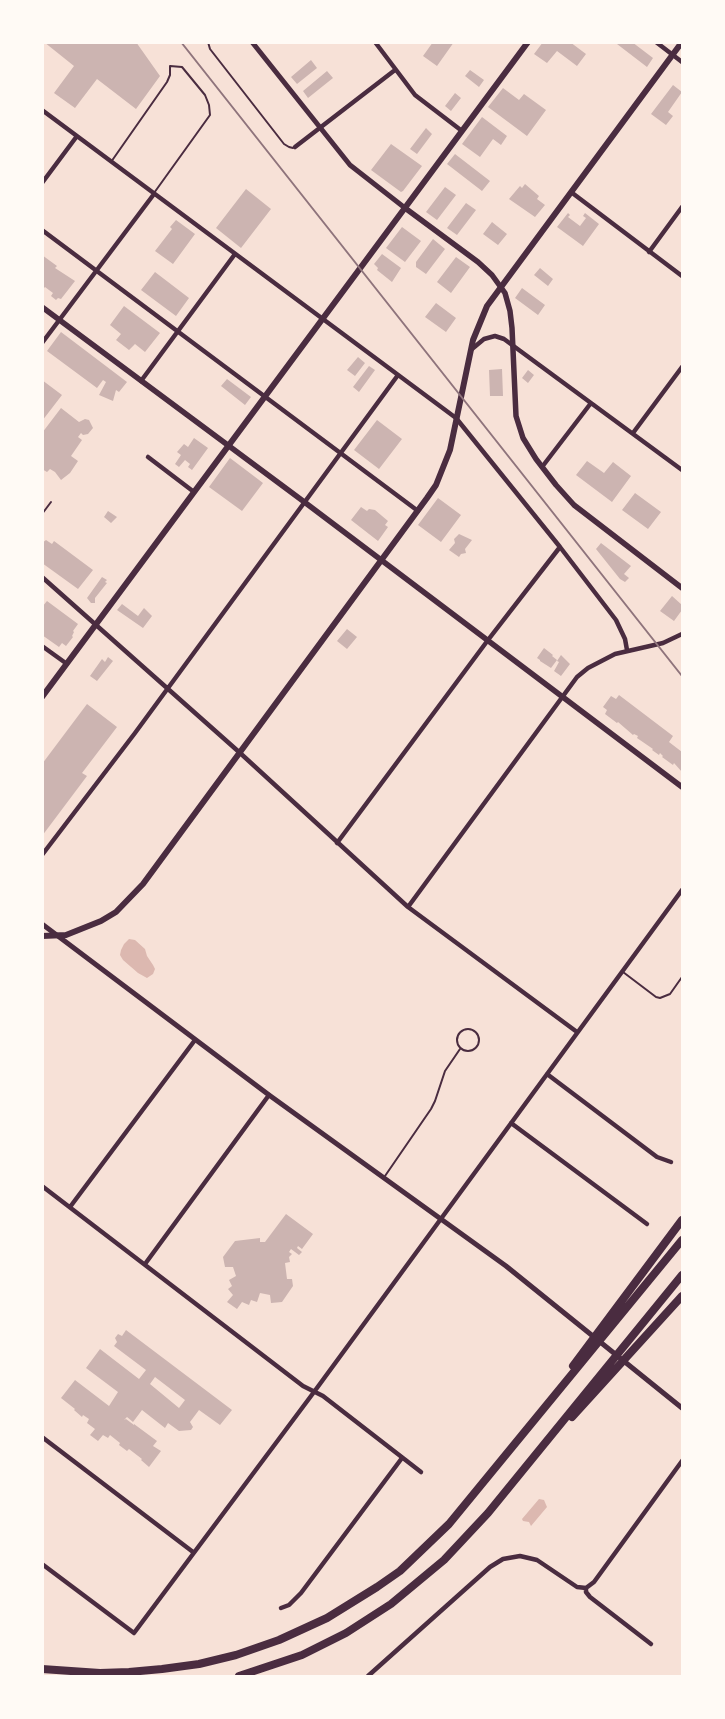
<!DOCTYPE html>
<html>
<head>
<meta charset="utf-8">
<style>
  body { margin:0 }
  #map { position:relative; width:725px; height:1719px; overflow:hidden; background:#f7e1d7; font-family:"Roboto Serif",serif }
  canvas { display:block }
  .frame { position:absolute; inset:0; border:44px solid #fffaf5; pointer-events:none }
</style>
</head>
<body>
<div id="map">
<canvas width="725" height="1719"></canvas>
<div class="frame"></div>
</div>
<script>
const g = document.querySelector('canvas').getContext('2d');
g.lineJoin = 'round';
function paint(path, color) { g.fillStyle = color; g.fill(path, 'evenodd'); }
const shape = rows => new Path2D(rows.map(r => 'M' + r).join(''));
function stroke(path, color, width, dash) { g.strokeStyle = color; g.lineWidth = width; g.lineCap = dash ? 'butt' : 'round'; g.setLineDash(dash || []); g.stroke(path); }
paint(shape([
  [129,939,135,940,145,949,147,956,153,965,155,969,153,974,147,978,138,973,123,960,120,955,121,950,124,944],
  [539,1499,544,1500,547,1507,531,1526,529,1522,523,1521,522,1519]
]), '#dcb8b0');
paint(shape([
  [44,42,136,42,160,76,136,109,97,79,75,108,54,93,74,66],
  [433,42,454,42,437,66,423,56],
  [543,42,570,42,586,54,577,66,557,51,547,63,534,54],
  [618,42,632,42,653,58,647,67,617,44],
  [311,60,317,68,297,84,291,77],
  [470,70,484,80,479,87,465,76],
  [327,71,333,78,308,98,303,91],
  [673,85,682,92,668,112,673,116,666,125,651,114],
  [503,88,519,100,524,94,546,110,527,136,488,107],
  [455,93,461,98,451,111,445,106],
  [482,117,507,136,501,145,493,139,480,157,462,144],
  [426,128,432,134,417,154,410,149],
  [391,144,422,166,403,191,401,192,371,170],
  [455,154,490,181,482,191,447,164],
  [525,184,539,196,537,199,545,205,535,217,509,199,520,186,522,188],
  [445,187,456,195,437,220,426,212],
  [246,189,271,209,241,248,216,228],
  [466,203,476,210,457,235,447,228],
  [568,213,570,215,568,217,580,226,586,218,583,216,585,213,599,224,583,246,557,227],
  [176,220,195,234,173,264,155,251,172,229,170,227],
  [492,222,507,234,498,245,483,234],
  [402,227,421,241,405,262,386,248],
  [433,239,445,249,426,274,416,267,416,262],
  [382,254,401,268,392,282,377,270,378,268,374,264],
  [42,255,57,266,55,268,75,281,61,299,58,298,56,300,51,296,53,293,45,287,42,290],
  [456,257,470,267,451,293,437,282],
  [540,268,553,279,548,286,534,275],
  [155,272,189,298,176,316,141,290],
  [522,288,545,305,538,315,515,298],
  [436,303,456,318,446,332,425,317],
  [124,306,160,333,145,352,135,344,129,350,116,340,121,334,110,325],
  [61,332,127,382,119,392,116,390,113,401,99,395,106,382,103,380,97,388,47,351],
  [358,357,365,363,355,376,347,370],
  [369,366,375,370,359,392,353,387],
  [502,369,503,396,490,396,489,370],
  [528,370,534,375,528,383,522,378],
  [227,379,251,397,245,405,221,386],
  [42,380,62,395,42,421],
  [61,408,79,422,85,419,89,420,93,428,88,434,83,435,81,433,78,437,82,440,71,456,78,461,70,473,61,480,55,472,50,469,47,472,42,469,42,433],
  [377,420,402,439,379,469,354,450],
  [194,438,208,448,192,470,188,467,190,464,185,460,179,467,175,464,181,455,177,452,184,444,188,447],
  [230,458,263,483,242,511,209,487],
  [587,461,604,473,613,462,631,476,612,502,576,475],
  [635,493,661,512,648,529,622,510],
  [438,498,461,515,441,542,418,525],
  [361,507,367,511,369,509,375,510,388,521,385,525,388,527,378,541,351,520],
  [108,511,117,517,111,523,104,517],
  [459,534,472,540,465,549,466,553,461,554,459,557,449,550,455,543,454,539],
  [46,540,52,544,54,541,93,570,78,589,42,563,42,543],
  [601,543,631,566,624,574,629,578,625,582,620,579,596,549],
  [102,577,107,580,105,582,107,583,95,598,95,603,91,603,87,598],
  [672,596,682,605,682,610,674,621,660,611],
  [47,601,78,624,73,631,74,632,72,636,73,637,66,646,62,643,59,647,42,635,42,607],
  [122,604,138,616,144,608,152,616,143,628,117,610],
  [347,629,357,637,347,649,337,641],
  [544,648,553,655,552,656,557,660,551,668,540,661,540,660,537,658],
  [561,655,570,664,561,676,554,671,559,662,557,661],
  [108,657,113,661,97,681,90,676,102,659,105,662],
  [619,695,673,736,669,742,682,752,682,772,674,763,673,765,662,757,663,756,660,753,659,755,652,750,653,749,637,738,638,736,634,734,633,735,618,722,617,723,605,714,607,710,603,707,611,696,616,699],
  [87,704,117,727,82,773,87,776,42,836,42,764],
  [286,1214,313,1234,302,1249,298,1246,297,1248,302,1252,299,1255,291,1249,289,1252,292,1254,289,1257,290,1262,285,1263,287,1279,292,1279,293,1286,282,1302,271,1303,270,1295,260,1293,257,1302,251,1300,249,1305,242,1302,237,1309,227,1302,233,1295,228,1289,232,1286,229,1280,236,1276,233,1267,225,1267,223,1257,235,1241,260,1238,260,1242,265,1242],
  [126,1330,232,1410,220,1425,199,1410,190,1422,193,1427,191,1430,179,1431,168,1423,165,1428,142,1410,133,1422,127,1417,124,1420,126,1419,134,1425,134,1424,157,1441,153,1446,161,1451,149,1467,141,1460,142,1459,129,1449,127,1451,119,1445,120,1443,110,1435,108,1438,103,1435,98,1441,90,1435,95,1429,87,1423,89,1419,83,1415,82,1417,74,1410,75,1409,61,1398,75,1380,109,1406,118,1392,86,1368,100,1349,139,1379,146,1370,114,1346,117,1342,115,1338,118,1334,122,1336],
  [155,1377,185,1400,179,1408,150,1384]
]), '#ccb4b1');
stroke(shape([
  [208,42,210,49,284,144,289,147,293,148],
  [111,162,167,82,170,75,170,66,182,67,205,95,209,105,210,115,154,193],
  [42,514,51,502],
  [623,972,656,997,660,998,670,994,682,977],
  '457 1040a11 11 0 1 1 22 0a11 11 0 1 1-22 0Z',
  [385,1176,431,1109,435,1101,445,1071,460,1049]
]), '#4a2c40', 2);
stroke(shape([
  [375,42,415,95,462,131],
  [656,42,682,62],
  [42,110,456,418,560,547,616,620,625,639,627,650],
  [295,147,395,70],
  [42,183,77,136],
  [571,192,682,276],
  [42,230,418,511],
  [649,252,682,207],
  [42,343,154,194],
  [472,349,484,339,495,336,504,339,682,470],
  [141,381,235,254],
  [633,433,682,367],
  [148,457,194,492],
  [542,467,591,403],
  [42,577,239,752,408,907,577,1032],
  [42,646,67,664],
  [337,843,488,640,560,547],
  [42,855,135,733,398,375],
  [408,907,577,677,588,668,615,654,663,643,682,634],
  [547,1074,657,1157,671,1162],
  [511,1123,647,1224],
  [42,1186,303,1386,323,1396,421,1472],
  [70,1207,195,1040],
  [145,1264,269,1095],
  [42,1437,193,1552],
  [42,1564,134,1633,314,1392,682,890],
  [586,1588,594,1582,682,1461],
  [586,1588,586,1592,590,1597,651,1644],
  [281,1608,289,1605,301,1593,402,1458],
  [368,1676,490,1567,503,1559,520,1556,537,1560,577,1587,586,1588]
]), '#4a2c40', 4.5);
stroke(shape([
  [252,42,350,165,405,208],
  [42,924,269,1095,506,1266,682,1408]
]), '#4a2c40', 5);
stroke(shape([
  [405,208,478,262,492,275,505,293,510,311,512,328,516,416,523,438,536,459,556,485,574,505,682,588],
  [42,307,303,501,682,787]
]), '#4a2c40', 5.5);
stroke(shape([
  [42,697,528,42],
  [42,936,66,935,101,921,116,912,143,884,427,498,436,485,450,450,473,340,487,306,682,42]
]), '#4a2c40', 6);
stroke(shape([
  [573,1366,682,1220],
  [572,1417,682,1296],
  [42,1669,100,1673,129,1672,162,1669,199,1664,236,1655,279,1640,327,1618,377,1587,400,1571,449,1524,682,1240],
  [239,1676,302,1655,346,1633,391,1604,444,1560,488,1513,682,1275]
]), '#4a2c40', 8);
stroke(shape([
  [181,42,682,676]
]), '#8f747c', 2);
</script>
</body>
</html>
